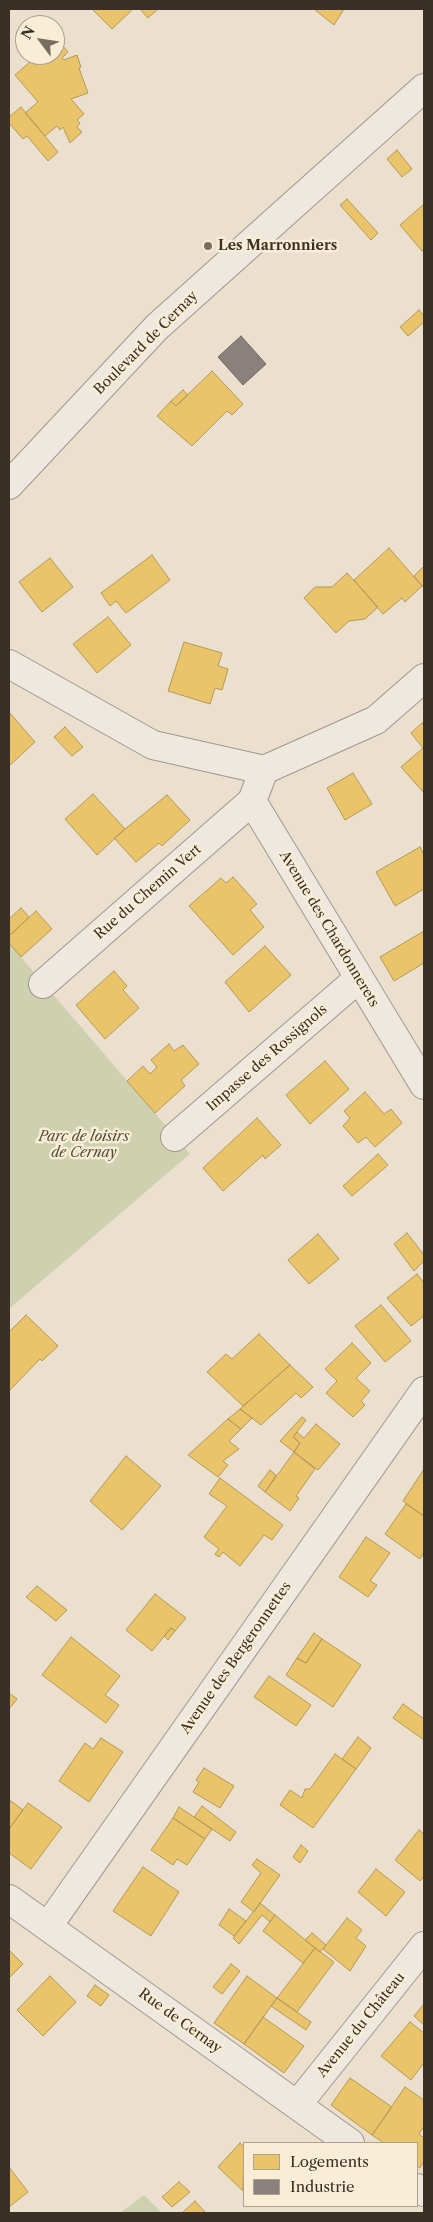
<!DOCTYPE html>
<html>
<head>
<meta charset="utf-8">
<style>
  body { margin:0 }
  #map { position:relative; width:433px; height:2222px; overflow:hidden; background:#ebe0cd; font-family:"Libre Caslon Text",serif }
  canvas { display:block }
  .frame { position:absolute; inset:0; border:10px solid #3a3025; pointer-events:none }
  .legend { position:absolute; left:243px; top:2142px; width:175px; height:65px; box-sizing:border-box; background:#faedd6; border:1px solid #ada18f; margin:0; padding:6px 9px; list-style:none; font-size:15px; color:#3a3025 }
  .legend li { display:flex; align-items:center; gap:10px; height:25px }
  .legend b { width:25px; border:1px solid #ada18f }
  .north { position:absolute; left:15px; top:15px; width:50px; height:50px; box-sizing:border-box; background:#faedd6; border:1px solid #ada18f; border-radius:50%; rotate:301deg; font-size:14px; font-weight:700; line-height:20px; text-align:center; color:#3a3025 }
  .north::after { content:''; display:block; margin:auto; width:18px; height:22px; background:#786e60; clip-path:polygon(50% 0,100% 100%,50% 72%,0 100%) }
</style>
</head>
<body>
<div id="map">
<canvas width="433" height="2222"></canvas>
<div class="frame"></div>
<ul class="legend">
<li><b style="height:14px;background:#e9c46a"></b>Logements</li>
<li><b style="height:14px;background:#8a817c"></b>Industrie</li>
</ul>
<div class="north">N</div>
</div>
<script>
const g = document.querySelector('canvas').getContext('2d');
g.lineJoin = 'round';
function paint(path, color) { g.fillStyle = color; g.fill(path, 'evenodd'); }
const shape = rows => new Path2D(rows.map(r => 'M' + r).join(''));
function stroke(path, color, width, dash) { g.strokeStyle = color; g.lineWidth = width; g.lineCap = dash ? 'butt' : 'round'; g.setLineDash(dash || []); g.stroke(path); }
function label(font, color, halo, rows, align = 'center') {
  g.font = font + ' "Libre Caslon Text",serif'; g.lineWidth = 5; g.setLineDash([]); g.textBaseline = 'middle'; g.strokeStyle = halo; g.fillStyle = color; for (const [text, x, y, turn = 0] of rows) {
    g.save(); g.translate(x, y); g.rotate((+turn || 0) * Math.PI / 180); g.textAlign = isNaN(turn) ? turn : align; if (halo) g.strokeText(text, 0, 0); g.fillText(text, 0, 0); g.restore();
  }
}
paint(shape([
  [9,943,190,1154,9,1309],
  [144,2195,162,2213,120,2213]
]), '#ced1af');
const homes = shape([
  [92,9,133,9,112,29,92,9],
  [140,9,158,9,148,18,140,9],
  [314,9,344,9,334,25,314,9],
  [57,39,68,52,62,58,64,60,77,55,81,67,79,68,88,93,71,99,84,114,77,120,80,123,77,127,82,132,70,143,63,127,60,130,57,126,45,136,25,113,38,102,15,75,38,55,55,55,55,41,57,39],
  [21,107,58,152,48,161,27,136,23,139,9,123,9,117,21,107],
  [397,150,412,169,402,177,387,159,397,150],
  [347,199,378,233,371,240,340,205,347,199],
  [424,204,424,249,422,251,400,225,424,204],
  [419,310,424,316,424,322,408,336,400,327,419,310],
  [212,371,243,404,232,415,227,411,192,446,157,416,171,401,176,406,212,371],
  [183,390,188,395,176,406,171,401,183,390],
  [389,548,422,586,405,602,402,598,383,614,354,580,389,548],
  [152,555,170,580,126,613,116,601,110,606,101,593,152,555],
  [50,558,73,587,42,612,19,582,50,558],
  [424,566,424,588,414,576,424,566],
  [347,573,378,607,365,619,349,621,336,633,304,598,315,587,332,587,347,573],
  [108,617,131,645,97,673,73,644,108,617],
  [184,642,222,653,218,666,228,669,222,690,215,688,210,704,168,691,184,642],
  [9,712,35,742,9,766,9,712],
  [422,723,424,726,424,793,401,767,423,748,411,733,422,723],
  [65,727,83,747,72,756,54,737,65,727],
  [353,773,372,804,345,820,327,788,353,773],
  [93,794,125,829,97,855,65,819,93,794],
  [167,795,190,820,162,846,159,843,136,862,114,838,167,795],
  [420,847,424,855,424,889,395,906,376,872,420,847],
  [233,877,257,904,250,910,264,927,233,955,189,906,221,878,226,883,233,877],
  [21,908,29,917,9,936,9,919,21,908],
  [36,911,52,929,21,957,9,943,9,936,36,911],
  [424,931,424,963,394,981,380,957,424,931],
  [265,946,291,975,249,1012,225,982,265,946],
  [114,971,127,986,123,990,139,1008,105,1039,76,1005,114,971],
  [169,1044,174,1051,183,1045,199,1064,181,1080,185,1086,155,1113,127,1081,143,1066,150,1074,157,1067,151,1060,169,1044],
  [325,1061,349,1089,310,1124,286,1095,325,1061],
  [365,1092,384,1114,391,1109,402,1123,375,1147,366,1137,358,1143,343,1126,350,1118,344,1111,365,1092],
  [257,1118,281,1145,265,1159,263,1155,223,1191,203,1168,257,1118],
  [378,1154,388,1165,352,1196,343,1186,378,1154],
  [407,1233,424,1255,424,1261,414,1271,394,1244,407,1233],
  [318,1234,339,1259,309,1284,288,1260,318,1234],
  [417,1274,424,1283,424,1316,411,1326,387,1298,417,1274],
  [381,1305,411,1341,385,1362,355,1326,381,1305],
  [26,1315,58,1346,42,1361,40,1359,9,1391,9,1332,26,1315],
  [259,1334,290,1365,243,1406,207,1372,226,1354,232,1359,259,1334],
  [352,1343,371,1363,356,1378,370,1391,361,1401,365,1405,353,1417,326,1393,337,1381,325,1369,352,1343],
  [290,1365,313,1387,301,1398,296,1393,261,1425,240,1409,290,1365],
  [240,1409,252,1418,241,1429,228,1419,240,1409],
  [302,1417,306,1420,293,1437,300,1443,294,1452,280,1441,302,1417],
  [228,1419,241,1429,229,1441,239,1449,223,1461,228,1465,218,1477,188,1455,228,1419],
  [316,1424,340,1444,318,1470,294,1452,300,1443,293,1437,297,1432,304,1438,316,1424],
  [294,1452,315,1469,296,1496,299,1498,290,1511,265,1492,294,1452],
  [126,1456,161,1486,122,1530,90,1501,126,1456],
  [424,1469,424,1516,403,1501,424,1469],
  [270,1470,276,1475,265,1492,258,1486,270,1470],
  [220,1478,283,1525,272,1540,264,1535,240,1566,223,1552,219,1557,215,1554,219,1549,204,1537,227,1506,209,1494,220,1478],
  [406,1504,424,1516,424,1552,420,1559,385,1534,406,1504],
  [366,1537,390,1553,370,1581,377,1585,368,1597,339,1577,366,1537],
  [37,1586,67,1610,56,1621,26,1597,37,1586],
  [155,1594,186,1618,175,1631,171,1628,152,1651,126,1630,155,1594],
  [171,1628,175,1631,168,1640,164,1636,171,1628],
  [314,1633,322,1639,306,1663,297,1658,314,1633],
  [71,1637,120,1676,105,1695,119,1705,106,1723,42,1675,71,1637],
  [322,1639,361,1665,333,1707,286,1675,297,1658,306,1663,322,1639],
  [269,1676,311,1705,296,1726,254,1697,269,1676],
  [9,1693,17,1699,9,1709,9,1693],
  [403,1704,424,1719,424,1740,393,1718,403,1704],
  [358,1737,371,1748,356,1769,342,1759,358,1737],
  [101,1738,123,1752,89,1802,59,1781,85,1743,93,1749,101,1738],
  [335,1754,356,1769,313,1828,280,1805,290,1790,302,1798,305,1789,310,1789,335,1754],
  [204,1768,234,1786,220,1808,193,1792,199,1782,196,1780,204,1768],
  [11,1801,23,1810,9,1829,9,1805,11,1801],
  [28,1803,62,1827,31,1869,9,1853,9,1829,28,1803],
  [202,1806,236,1832,230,1841,194,1817,202,1806],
  [179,1807,212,1829,205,1839,173,1818,179,1807],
  [173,1818,205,1839,187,1865,177,1859,173,1865,151,1850,173,1818],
  [419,1830,424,1834,424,1876,420,1881,395,1860,419,1830],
  [301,1845,308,1851,300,1863,293,1857,301,1845],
  [257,1859,280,1875,254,1912,241,1902,261,1873,252,1865,257,1859],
  [143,1867,179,1892,151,1936,113,1911,143,1867],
  [376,1869,405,1892,386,1916,358,1892,376,1869],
  [260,1903,275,1915,270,1922,262,1915,239,1944,233,1938,260,1903],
  [229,1909,246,1921,234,1936,219,1925,229,1909],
  [275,1915,315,1948,303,1963,263,1931,275,1915],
  [347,1918,362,1930,356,1938,366,1946,350,1971,323,1949,347,1918],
  [312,1933,326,1945,320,1952,305,1940,312,1933],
  [315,1948,334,1962,297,2012,277,1998,315,1948],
  [9,1950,23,1964,9,1978,9,1950],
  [231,1964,240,1971,222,1994,213,1987,231,1964],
  [50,1976,76,2002,43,2036,17,2010,50,1976],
  [247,1976,277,1998,244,2044,214,2023,247,1976],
  [95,1985,109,1995,101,2006,87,1996,95,1985],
  [277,1998,311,2022,306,2030,271,2006,277,1998],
  [424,2004,424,2025,414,2016,424,2004],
  [263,2017,304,2046,284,2073,244,2044,263,2017],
  [410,2022,424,2033,424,2063,411,2080,381,2056,410,2022],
  [350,2078,392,2107,372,2135,331,2105,350,2078],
  [405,2087,424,2100,424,2126,419,2134,424,2138,424,2161,420,2168,417,2166,417,2143,384,2143,372,2135,405,2087],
  [240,2143,244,2147,243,2191,218,2167,240,2143],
  [9,2167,28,2192,9,2207,9,2167],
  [179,2182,190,2192,172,2207,162,2197,179,2182],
  [195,2201,206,2213,182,2213,195,2201]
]);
paint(homes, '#e9c46a');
stroke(homes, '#b49855', 1);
const industry = shape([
  [241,336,266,364,243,385,218,357,241,336]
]);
paint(industry, '#8a817c');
stroke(industry, '#726962', 1);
const minor = shape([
  [9,485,157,327,424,88],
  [9,664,153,745,264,770,376,720,424,678],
  [264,770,252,801,424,1085],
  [43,984,252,801],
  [175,1137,359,978],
  [9,1899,350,2143],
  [48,1926,424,1391],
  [297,2105,424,1946],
  [417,2188,424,2192]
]);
stroke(minor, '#9f978c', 30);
stroke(minor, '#eee8df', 28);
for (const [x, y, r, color] of [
  [208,246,5,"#786e60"]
]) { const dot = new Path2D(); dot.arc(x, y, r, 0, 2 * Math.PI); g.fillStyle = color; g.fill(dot); stroke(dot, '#faedd6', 2); }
label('bold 14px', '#3a3025', '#faedd6', [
  ["Les Marronniers",218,246]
], 'left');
label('14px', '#3a3025', '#faedd6', [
  ["Boulevard de Cernay",146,343,-45],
  ["Rue du Chemin Vert",148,892,-41],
  ["Avenue des Chardonnerets",329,929,59],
  ["Impasse des Rossignols",267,1058,-41],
  ["Avenue des Bergeronnettes",236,1658,-55],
  ["Rue de Cernay",180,2021,36],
  ["Avenue du Château",361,2025,-51]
]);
label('italic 14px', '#534e3c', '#faedd6', [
  ["Parc de loisirs",84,1137],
  ["de Cernay",84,1153]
]);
</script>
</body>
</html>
